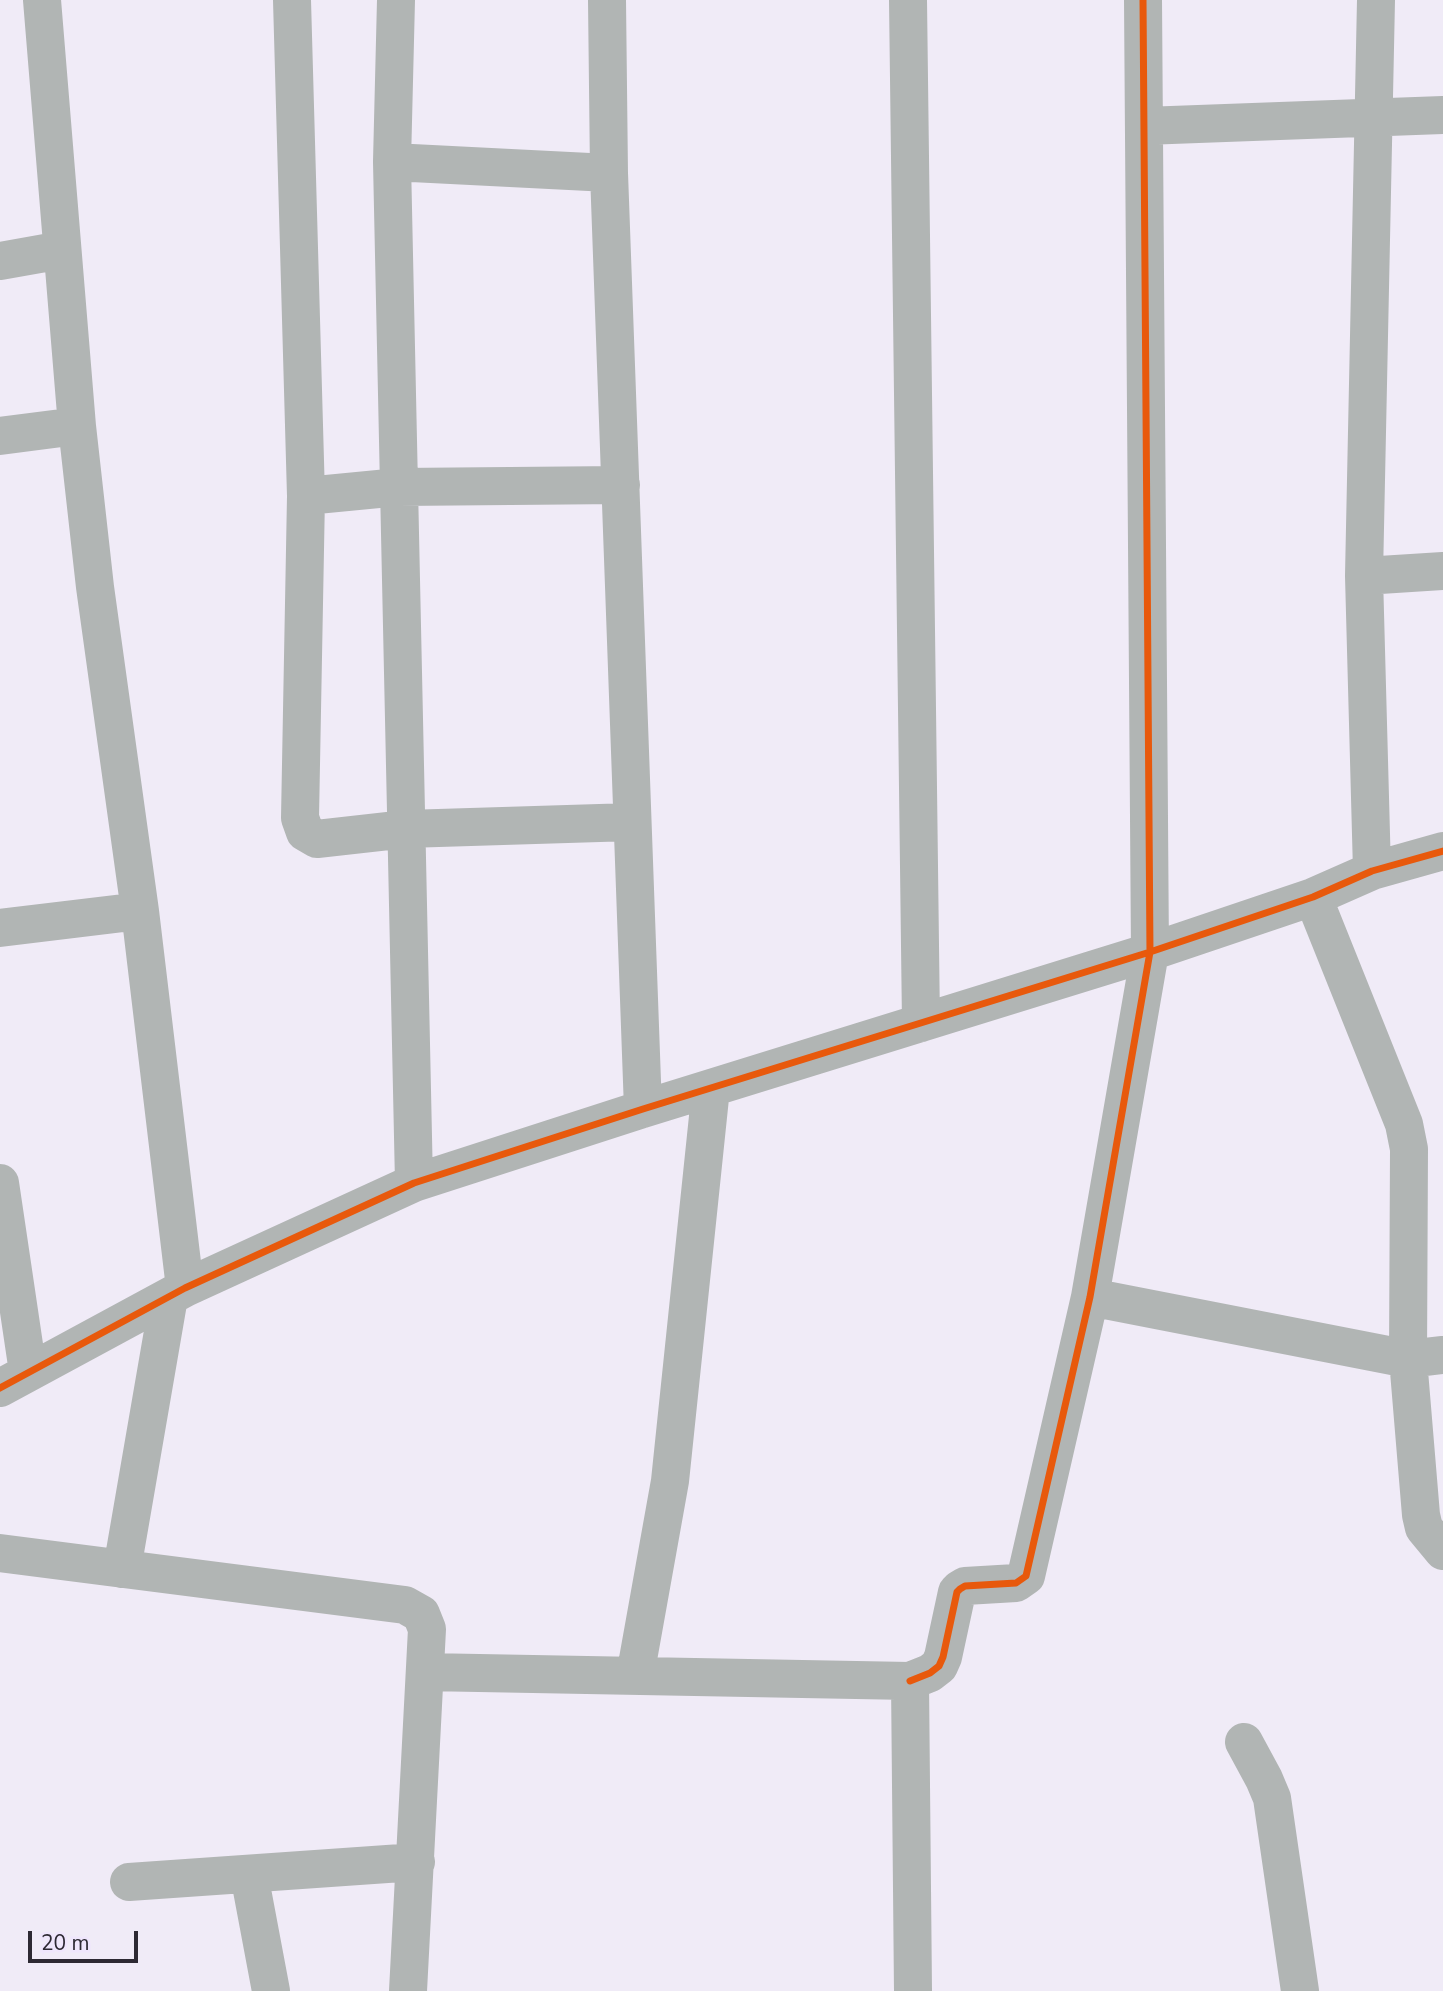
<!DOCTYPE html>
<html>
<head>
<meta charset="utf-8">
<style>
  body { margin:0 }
  #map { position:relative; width:1443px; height:1991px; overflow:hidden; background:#f0ebf7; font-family:"Nunito Sans",sans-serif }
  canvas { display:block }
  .scale { position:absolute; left:28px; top:1931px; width:110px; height:32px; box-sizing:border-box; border:4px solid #2d2933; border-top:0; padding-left:9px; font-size:21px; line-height:24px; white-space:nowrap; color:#2d2933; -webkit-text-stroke:5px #efe6fc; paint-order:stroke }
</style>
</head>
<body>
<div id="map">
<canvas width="1443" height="1991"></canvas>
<div class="scale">20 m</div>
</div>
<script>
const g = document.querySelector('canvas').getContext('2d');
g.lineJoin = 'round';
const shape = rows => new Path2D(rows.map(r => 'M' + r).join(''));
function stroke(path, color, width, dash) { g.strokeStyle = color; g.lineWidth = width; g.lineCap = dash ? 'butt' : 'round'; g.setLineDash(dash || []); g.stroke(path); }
stroke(shape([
  [42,0,77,426,95,587,140,911,185,1288],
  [292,0,306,496,300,818,305,832,317,839,406,829,632,822],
  [396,0,392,162,414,1183],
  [607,0,609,173,643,1109],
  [908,0,921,1023],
  [1144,126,1443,115],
  [392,162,609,173],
  [0,261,62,250],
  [0,436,77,426],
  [306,496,399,487,621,485],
  [1364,576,1443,571],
  [1372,871,1364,576,1376,0],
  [1313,897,1404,1124,1409,1149,1408,1359,1421,1515,1424,1528,1443,1551],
  [0,928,140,911],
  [0,1183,28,1372],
  [1090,1297,1408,1359,1443,1355],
  [0,1388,185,1288,414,1183,643,1109,1150,952,1313,897,1372,871,1443,851],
  [0,1553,405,1605,421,1614,427,1629,408,1991],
  [122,1569,169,1297],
  [425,1672,910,1681,913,1991],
  [635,1676,670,1481,711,1088],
  [910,1681,930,1673,939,1666,943,1657,957,1592,960,1589,965,1586,1016,1583,1026,1576,1090,1297,1150,952,1143,0],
  [1244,1742,1264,1779,1272,1798,1300,1991],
  [249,1874,271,1991],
  [129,1882,416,1862]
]), '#b1b5b4', 38);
stroke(shape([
  [0,1388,185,1288,414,1183,643,1109,1150,952,1313,897,1372,871,1443,851],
  [910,1681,930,1673,939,1666,943,1657,957,1592,960,1589,965,1586,1016,1583,1026,1576,1090,1297,1150,952,1143,0]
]), '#e8590c', 7);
</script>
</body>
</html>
